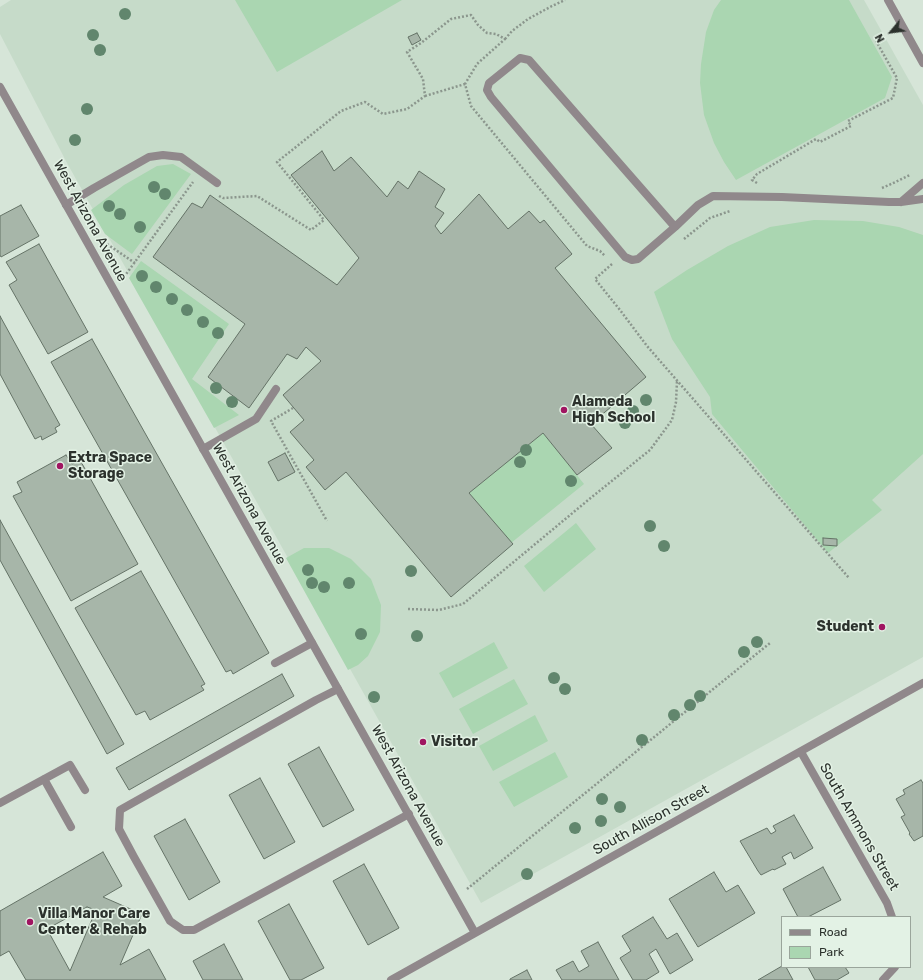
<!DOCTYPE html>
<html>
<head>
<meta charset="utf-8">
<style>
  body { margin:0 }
  #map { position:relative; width:923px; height:980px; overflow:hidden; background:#d6e5d8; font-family:Rubik,sans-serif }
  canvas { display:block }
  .legend { position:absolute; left:781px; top:916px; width:130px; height:52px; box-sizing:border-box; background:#e3f2e5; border:1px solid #9aa59b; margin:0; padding:5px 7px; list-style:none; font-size:12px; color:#2c322d }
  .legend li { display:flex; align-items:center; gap:8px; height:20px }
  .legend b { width:20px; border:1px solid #9aa59b }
  .north { position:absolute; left:871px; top:12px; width:40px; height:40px; -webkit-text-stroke:3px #e3f2e5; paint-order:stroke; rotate:241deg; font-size:11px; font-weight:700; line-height:16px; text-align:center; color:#2c322d }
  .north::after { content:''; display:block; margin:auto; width:14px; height:18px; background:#2c322d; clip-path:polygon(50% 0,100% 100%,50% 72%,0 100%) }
</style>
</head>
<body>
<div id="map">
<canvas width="923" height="980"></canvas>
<ul class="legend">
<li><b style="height:5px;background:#90888b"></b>Road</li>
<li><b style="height:11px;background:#aad6b1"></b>Park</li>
</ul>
<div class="north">N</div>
</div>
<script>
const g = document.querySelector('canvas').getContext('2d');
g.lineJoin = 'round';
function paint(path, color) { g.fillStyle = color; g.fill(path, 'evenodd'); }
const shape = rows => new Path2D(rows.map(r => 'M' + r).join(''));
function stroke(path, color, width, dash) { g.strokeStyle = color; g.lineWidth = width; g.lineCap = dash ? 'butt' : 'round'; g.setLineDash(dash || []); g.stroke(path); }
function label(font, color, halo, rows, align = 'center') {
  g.font = font + ' Rubik,sans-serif'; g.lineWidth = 3; g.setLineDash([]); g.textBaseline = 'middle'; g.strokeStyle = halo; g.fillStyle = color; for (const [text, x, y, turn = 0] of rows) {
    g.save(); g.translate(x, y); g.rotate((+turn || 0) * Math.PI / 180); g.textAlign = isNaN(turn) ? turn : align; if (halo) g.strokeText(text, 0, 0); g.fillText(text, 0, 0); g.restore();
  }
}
paint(shape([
  [11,0,864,0,923,105,923,657,481,903,67,163,0,34,0,7]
]), '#c6dbc9');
paint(shape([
  [235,0,402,0,277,72],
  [721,0,849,0,892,77,885,98,736,180,724,162,714,143,704,115,700,83,701,64,706,32,714,10],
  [173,164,191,174,132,254,105,234,91,210,124,185,157,166],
  [814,220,863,221,899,227,923,235,923,454,872,500,882,510,828,553,712,414,710,397,672,339,654,292,687,270,728,246,770,227],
  [141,261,229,324,192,379,239,415,214,428,129,278],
  [543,433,584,484,511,543,469,493],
  [576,523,596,549,544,592,524,566],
  [304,548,329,548,351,559,371,579,381,605,380,632,368,656,358,665,348,670,286,558],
  [494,642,508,668,453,698,439,673],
  [514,679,528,704,473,734,459,709],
  [535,715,548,741,493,771,479,746],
  [555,752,568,777,514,807,499,782]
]), '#aad6b1');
const building = shape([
  [417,33,421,40,412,45,408,37,417,33],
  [322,151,334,171,351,157,387,197,398,181,408,189,419,171,445,189,435,207,444,213,435,226,441,234,479,194,508,229,529,211,540,223,544,220,572,254,555,268,646,377,591,424,612,448,577,475,543,433,469,493,513,544,451,597,346,472,325,490,306,467,314,460,290,432,304,420,283,395,321,361,306,347,297,359,287,354,249,408,208,377,245,324,153,257,192,203,202,208,210,195,337,285,359,258,291,175,322,151],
  [21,205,39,236,1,257,0,255,0,216,21,205],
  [39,244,88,332,48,354,9,285,17,280,6,262,39,244],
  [0,316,60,425,55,428,57,432,42,440,41,436,35,439,0,374,0,316],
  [92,339,269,653,233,674,231,670,226,672,51,362,92,339],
  [285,453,295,472,278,481,268,462,285,453],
  [66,455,72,464,80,460,138,564,71,601,13,496,22,492,17,482,66,455],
  [0,520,124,744,107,754,0,560,0,520],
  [823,538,837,539,837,546,823,545,823,538],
  [141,571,205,684,201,686,204,690,150,720,145,711,136,715,75,608,141,571],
  [282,674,294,696,129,790,116,768,282,674],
  [319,747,354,810,323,827,288,764,319,747],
  [260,778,295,842,264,859,229,795,260,778],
  [921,780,923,783,923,836,914,841,909,834,910,833,901,817,905,815,896,799,905,794,903,790,921,780],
  [794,815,813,848,794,859,791,852,782,857,786,864,774,870,773,869,761,875,758,871,740,841,767,828,771,834,776,831,773,826,794,815],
  [185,819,220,882,189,900,154,836,185,819],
  [103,852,122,886,103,897,142,914,120,965,149,949,166,980,26,980,9,951,0,956,0,911,103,852],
  [87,907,96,910,70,971,47,929,87,907],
  [364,864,399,928,368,945,333,881,364,864],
  [823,867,841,900,808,917,798,917,783,889,823,867],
  [714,872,726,892,738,885,755,913,698,947,669,899,714,872],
  [289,904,324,968,301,980,290,980,258,921,289,904],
  [653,917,667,939,677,933,693,960,670,974,656,949,649,954,659,972,646,980,633,980,620,958,631,951,622,936,653,917],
  [598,942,619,980,562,980,556,970,573,961,579,972,589,966,581,951,598,942],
  [224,944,243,980,203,980,193,961,224,944],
  [782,966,786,967,793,980,758,980,782,966],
  [808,967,845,967,849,973,837,980,815,980,808,967],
  [527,970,532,980,510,980,510,979,527,970]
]);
paint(building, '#a7b6a9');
stroke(building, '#657367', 1);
stroke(shape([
  [505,39,512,31,528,19,552,6,565,0],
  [425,96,465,84],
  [757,183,752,180,757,174,816,139,820,142,851,126,848,121,893,98,897,78,876,41],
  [882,188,889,185,910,175],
  [219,196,223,198,257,196,311,230,324,220,277,162,341,111,365,102,383,114,407,109,425,96,423,79,407,52,421,43,451,19,471,15,478,25,487,33,496,34,505,39,477,64,465,84,471,106,587,246,600,251,605,256],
  [684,239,710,218,730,211],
  [107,244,135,263],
  [612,264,595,279,620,310,647,346,849,578],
  [124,277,193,182],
  [293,408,271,421,327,521],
  [408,609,439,610,463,604,587,501,650,450,672,420,676,402,677,381],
  [467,889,770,643]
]), '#8b968d', 2.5, [2, 2]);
stroke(shape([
  [901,202,923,183],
  [66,205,94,188,149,157,163,155,181,157,217,183],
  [675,227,638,259,632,260,625,257,491,97,487,90,489,83,520,58,529,60,675,227,698,205,713,196,782,197,889,202,901,202,923,199],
  [203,449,256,419,276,389],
  [275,663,312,643],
  [338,689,316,700,120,810,119,829,134,857,170,921,183,930,194,930,409,814],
  [44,779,71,827],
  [0,803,70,765,85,790]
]), '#90888b', 8);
stroke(shape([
  [888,0,923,63],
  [0,87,475,933],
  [801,752,887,903,892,917],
  [391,980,923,683],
  [883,980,895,967]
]), '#90888b', 8);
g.fillStyle = '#61866d';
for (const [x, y] of [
  [125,14],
  [93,35],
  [100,50],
  [87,109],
  [75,140],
  [154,187],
  [165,194],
  [109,206],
  [120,214],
  [140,227],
  [142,276],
  [156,287],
  [172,299],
  [187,310],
  [203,322],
  [218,333],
  [216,388],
  [646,400],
  [232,402],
  [633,411],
  [625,423],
  [526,450],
  [520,462],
  [571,481],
  [650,526],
  [664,546],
  [308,570],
  [411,571],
  [312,583],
  [349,583],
  [324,587],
  [361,634],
  [417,636],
  [757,642],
  [744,652],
  [554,678],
  [565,689],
  [700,696],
  [374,697],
  [690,705],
  [674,715],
  [642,740],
  [602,799],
  [620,807],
  [601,821],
  [575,828],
  [527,874]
]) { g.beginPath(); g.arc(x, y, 6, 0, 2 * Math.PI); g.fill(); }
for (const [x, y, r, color] of [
  [564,410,4,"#a01561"],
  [60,466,4,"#a01561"],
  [882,627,4,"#a01561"],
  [423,742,4,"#a01561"],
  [30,922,4,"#a01561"]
]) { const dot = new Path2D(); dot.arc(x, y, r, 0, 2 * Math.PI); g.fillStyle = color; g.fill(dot); stroke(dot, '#e3f2e5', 1.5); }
label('14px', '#2c322d', '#e3f2e5', [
  ["West Arizona Avenue",90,221,61],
  ["West Arizona Avenue",249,504,61],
  ["West Arizona Avenue",408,786,61],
  ["South Allison Street",651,820,-29],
  ["South Ammons Street",859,827,60]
]);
label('bold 14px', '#2c322d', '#e3f2e5', [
  ["Alameda",572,402],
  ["High School",572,418],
  ["Extra Space",68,458],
  ["Storage",68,474],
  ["Student",874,627,"right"],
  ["Visitor",431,742],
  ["Villa Manor Care",38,914],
  ["Center & Rehab",38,930]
], 'left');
</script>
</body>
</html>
